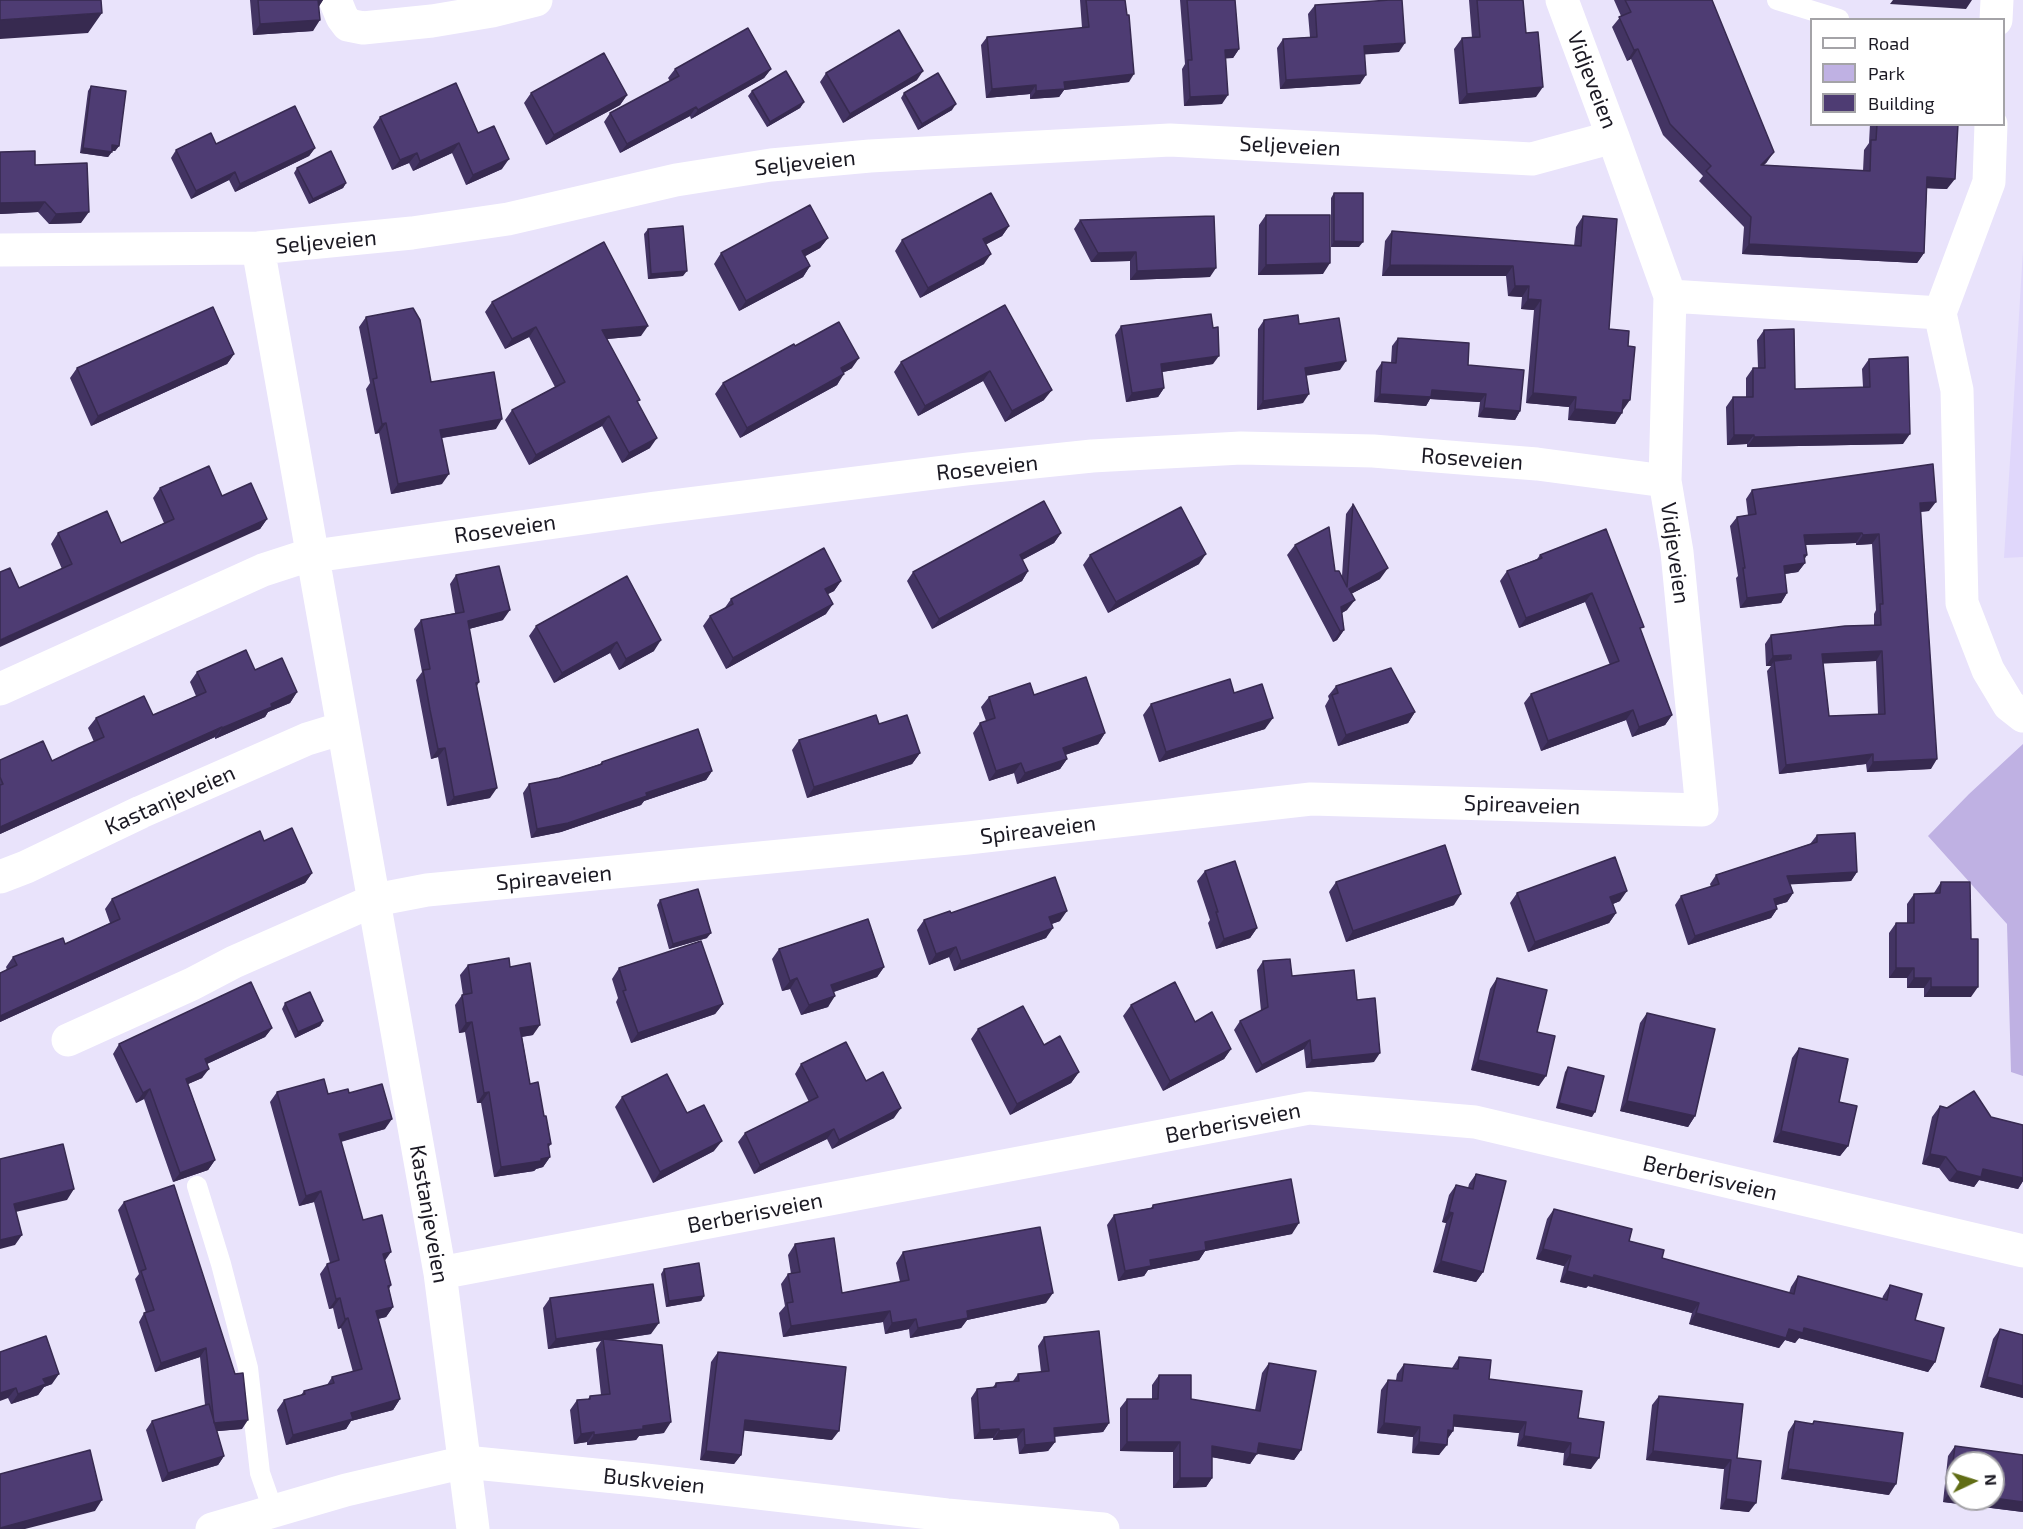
<!DOCTYPE html>
<html>
<head>
<meta charset="utf-8">
<style>
  body { margin:0 }
  #map { position:relative; width:2023px; height:1529px; overflow:hidden; background:#e9e3fb; font-family:"Exo 2",sans-serif }
  canvas { display:block }
  .legend { position:absolute; left:1810px; top:18px; width:195px; height:108px; box-sizing:border-box; background:#fff; border:2px solid #a4a3a7; margin:0; padding:8px 10px; list-style:none; font-size:18px; color:#1b1923 }
  .legend li { display:flex; align-items:center; gap:12px; height:30px }
  .legend b { width:30px; border:2px solid #a4a3a7 }
  .north { position:absolute; left:1945px; top:1451px; width:60px; height:60px; box-sizing:border-box; background:#fff; border:2px solid #a4a3a7; border-radius:50%; rotate:86deg; font-size:16px; font-weight:700; line-height:24px; text-align:center; color:#1b1923 }
  .north::after { content:''; display:block; margin:auto; width:21px; height:27px; background:#616d15; clip-path:polygon(50% 0,100% 100%,50% 72%,0 100%) }
</style>
</head>
<body>
<div id="map">
<canvas width="2023" height="1529"></canvas>
<ul class="legend">
<li><b style="height:8px;background:#fff"></b>Road</li>
<li><b style="height:16px;background:#bfb1e3"></b>Park</li>
<li><b style="height:16px;background:#4e3c73"></b>Building</li>
</ul>
<div class="north">N</div>
</div>
<script>
const g = document.querySelector('canvas').getContext('2d');
g.lineJoin = 'round';
function paint(path, color) { g.fillStyle = color; g.fill(path, 'evenodd'); }
const shape = rows => new Path2D(rows.map(r => 'M' + r).join(''));
function stroke(path, color, width, dash) { g.strokeStyle = color; g.lineWidth = width; g.lineCap = dash ? 'butt' : 'round'; g.setLineDash(dash || []); g.stroke(path); }
function label(font, color, halo, rows, align = 'center') {
  g.font = font + ' "Exo 2",sans-serif'; g.lineWidth = 6; g.setLineDash([]); g.textBaseline = 'middle'; g.strokeStyle = halo; g.fillStyle = color; for (const [text, x, y, turn = 0] of rows) {
    g.save(); g.translate(x, y); g.rotate((+turn || 0) * Math.PI / 180); g.textAlign = isNaN(turn) ? turn : align; if (halo) g.strokeText(text, 0, 0); g.fillText(text, 0, 0); g.restore();
  }
}
paint(shape([
  [2023,251,2023,557,2004,558]
]), '#e0d7fb');
paint(shape([
  [2023,744,2023,1076,2011,1072,2007,924,1928,836,1969,794]
]), '#bfb1e3');
stroke(shape([
  [1777,0,1839,19],
  [197,1186,221,1264,248,1368,260,1473,273,1510]
]), '#fff', 20);
stroke(shape([
  [335,0,342,17,348,25,363,28,432,21,492,11,536,0],
  [1996,20,1997,0],
  [1991,124,1989,182,1940,313,1957,390,1962,603,1988,670,2009,705,2023,716],
  [258,248,440,1273,473,1529],
  [0,250,258,248,412,233,508,219,676,180,771,165,870,156,1170,140,1532,159,1613,137],
  [1670,296,1940,313],
  [0,689,263,570,300,558,655,508,967,469,1092,456,1241,448,1373,451,1537,464,1665,481],
  [0,877,26,867,141,812,307,739,343,728],
  [68,1040,192,984,234,962,375,900,427,890,968,838,1311,799,1702,810,1677,552,1665,481,1670,296,1613,137,1562,0],
  [440,1273,1309,1108,1475,1122,2023,1251],
  [212,1529,346,1490,465,1462,646,1480,947,1515,1103,1529]
]), '#fff', 33);
paint(shape([
  [250,0,323,0,319,6,313,31,253,35],
  [1080,0,1125,0,1129,82,1064,90,1059,97,1030,99,1030,94,986,98,981,45,987,37,1082,28],
  [1180,0,1235,0,1239,49,1233,58,1226,58,1222,104,1184,106,1182,69,1185,64],
  [1469,0,1523,0,1526,33,1536,97,1459,104,1454,49,1462,38,1472,38],
  [1614,0,1712,0,1767,162,1764,165,1863,171,1864,150,1869,143,1870,124,1958,124,1947,189,1927,188,1924,253,1917,263,1742,254,1744,227,1699,181,1703,176,1663,135,1631,59,1627,61,1612,27,1621,16],
  [1315,5,1399,52,1365,54,1360,84,1280,89,1277,48,1283,39,1310,37,1308,14],
  [675,69,771,69,764,78,691,119,690,116,620,153,604,122,610,113,670,81,668,78],
  [826,73,917,80,843,123,820,82],
  [91,86,119,146,115,151,112,151,108,157,80,153,88,91],
  [752,91,804,102,800,108,767,127,748,96],
  [531,93,627,95,620,105,546,145,524,103],
  [904,93,952,110,918,130,901,98],
  [380,117,478,133,502,169,466,185,452,153,413,171,409,163,392,170,373,127],
  [315,148,309,156,235,192,229,180,191,199,171,158,176,150],
  [0,152,35,165,81,223,49,224,38,212,0,214],
  [297,168,346,183,343,188,309,204,294,173],
  [1334,193,1359,247,1331,247,1331,198],
  [1266,215,1323,274,1258,275,1259,225],
  [1583,216,1609,329,1622,410,1615,424,1568,420,1569,407,1526,403,1534,310,1521,309,1522,297,1508,296,1506,276,1382,276,1385,241,1392,231,1574,246,1576,227],
  [1080,220,1210,277,1130,280,1130,261,1091,262,1074,229],
  [1009,226,1002,236,986,244,984,264,920,298,895,251,902,240],
  [648,229,683,276,648,279,644,234],
  [828,238,820,248,805,256,810,266,803,277,739,311,714,264,721,253],
  [492,302,641,336,607,339,638,402,650,448,622,463,602,426,529,465,505,420,512,410,555,387,529,337,505,349,485,312],
  [1005,305,1044,400,1005,422,983,381,918,416,894,372,901,362],
  [366,317,431,382,496,429,442,438,442,484,391,494,379,433,375,434,366,389,370,383,359,327],
  [1264,320,1340,370,1306,375,1303,403,1257,410,1258,329],
  [1121,326,1213,328,1213,364,1162,372,1164,388,1158,397,1126,402,1115,335],
  [1764,330,1795,389,1863,387,1862,369,1869,359,1903,444,1747,447,1747,444,1727,445,1726,407,1733,397,1746,397,1746,378,1753,368,1758,368,1757,340],
  [1398,338,1468,365,1520,411,1515,420,1478,417,1480,402,1430,399,1426,406,1374,402,1376,371,1382,362,1391,363,1392,346],
  [795,346,852,368,843,373,837,385,740,438,715,394,723,383],
  [234,354,227,364,91,426,70,378,77,368],
  [160,488,222,496,267,519,260,529,19,588,62,569,51,544,58,533,121,543,164,523,153,498],
  [1752,490,1929,511,1921,512,1931,769,1867,772,1866,764,1779,774,1767,671,1771,666,1766,666,1765,644,1771,635,1874,625,1874,614,1876,610,1872,544,1856,545,1856,543,1806,545,1807,555,1804,559,1805,563,1798,572,1785,574,1787,593,1781,603,1740,608,1736,578,1738,576,1730,526,1737,517,1748,515,1746,499],
  [1876,661,1878,714,1829,716,1823,663],
  [1353,504,1380,579,1351,594,1347,610,1342,613,1344,630,1337,640,1333,642,1287,555,1295,545,1335,571,1342,576,1346,514],
  [1606,529,1641,631,1672,715,1665,725,1632,737,1626,720,1541,751,1524,703,1531,694,1610,665,1585,602,1519,628,1500,581,1507,571,1537,559,1540,555],
  [1061,533,1054,543,1022,560,1028,571,1022,581,932,629,907,581,913,572],
  [1090,555,1199,564,1108,613,1083,565],
  [456,575,503,620,469,629,479,682,477,686,490,798,447,806,438,757,431,759,416,680,422,672,414,629,421,620,455,613,450,584],
  [841,581,834,591,828,594,826,614,726,669,703,626,710,616,724,609,731,599],
  [536,626,654,651,619,670,610,653,554,683,529,636],
  [255,670,297,692,290,703,268,712,265,717,215,739,215,737,0,834,0,760,52,761,94,742,88,728,96,718,153,715,196,696,190,682,197,672],
  [1336,686,1415,712,1408,723,1338,746,1325,706,1329,699,1328,696],
  [1234,693,1265,729,1159,762,1143,715,1151,704],
  [1034,695,1105,733,1098,744,1065,755,1067,759,1060,769,1017,784,1014,773,989,781,973,733,980,723,986,721,981,707,989,697],
  [799,740,920,753,912,764,807,798,792,750],
  [602,762,712,771,706,780,644,801,641,805,561,832,531,838,523,793,529,784,559,778,600,764],
  [1817,835,1857,872,1851,881,1790,884,1793,893,1787,902,1776,905,1777,909,1771,918,1688,945,1675,905,1681,896,1711,887,1710,884,1716,875,1810,844],
  [264,841,312,873,305,883,0,1022,0,973,7,970,6,967,13,957,65,944,110,923,105,909,112,899],
  [1205,871,1257,928,1250,938,1216,949,1208,923,1210,920,1197,881],
  [1336,882,1454,905,1346,942,1329,892],
  [1941,882,1971,997,1924,997,1924,988,1907,988,1907,978,1889,978,1889,933,1896,923,1907,923,1907,904,1914,894,1934,893],
  [1517,893,1620,901,1613,904,1616,913,1609,923,1528,952,1510,903],
  [660,900,707,938,669,949,657,905],
  [951,913,1060,921,1052,924,1046,938,954,971,949,957,929,965,917,930,924,920],
  [779,949,884,967,877,977,834,992,828,1007,801,1015,790,989,782,991,772,959],
  [1263,961,1292,976,1357,1000,1374,1062,1306,1068,1304,1049,1256,1073,1234,1030,1240,1021,1261,1011,1257,970],
  [468,965,510,967,533,1035,522,1037,530,1084,544,1116,551,1144,548,1148,550,1157,543,1167,536,1169,534,1171,494,1177,481,1103,477,1103,465,1032,459,1033,455,1005,462,995,463,995,460,975],
  [619,968,723,1004,715,1014,631,1043,616,1002,618,998,612,979],
  [1497,978,1537,1032,1539,1086,1471,1070,1490,989],
  [285,1003,323,1021,320,1026,295,1038,282,1009],
  [1131,1005,1195,1022,1231,1049,1224,1059,1163,1091,1123,1016],
  [1647,1013,1695,1116,1688,1127,1620,1111,1640,1023],
  [272,1028,265,1037,207,1064,202,1078,188,1084,215,1160,208,1170,173,1182,144,1099,136,1103,113,1054,119,1044],
  [978,1029,1044,1045,1079,1072,1071,1083,1010,1115,971,1039],
  [1799,1048,1839,1102,1848,1146,1840,1156,1773,1142,1792,1058],
  [801,1064,866,1081,894,1118,832,1149,827,1139,754,1174,738,1142,745,1133,809,1102,795,1074],
  [1568,1067,1592,1117,1556,1108,1565,1072],
  [277,1092,328,1094,349,1093,385,1129,341,1142,363,1220,385,1261,391,1285,389,1289,393,1307,386,1317,378,1319,400,1399,393,1410,351,1421,346,1429,286,1445,277,1410,284,1400,301,1395,304,1391,327,1385,332,1377,353,1372,341,1328,338,1329,333,1308,329,1309,320,1274,327,1264,330,1263,314,1202,299,1206,270,1102],
  [622,1097,687,1113,714,1151,653,1183,615,1107],
  [1940,1106,2023,1125,2023,1181,2018,1189,1979,1180,1974,1187,1949,1181,1939,1168,1922,1164,1932,1117],
  [1476,1174,1483,1272,1476,1282,1433,1272,1446,1223,1442,1222,1449,1195,1456,1185,1468,1188,1469,1184],
  [174,1185,242,1429,217,1431,224,1456,218,1465,162,1482,146,1430,152,1421,205,1405,200,1357,155,1372,139,1322,144,1313,146,1313,135,1279,139,1274,118,1210,124,1202],
  [1153,1205,1292,1234,1205,1251,1199,1260,1148,1270,1144,1276,1118,1281,1107,1225,1114,1215,1151,1208],
  [1554,1209,1629,1241,1662,1258,1789,1293,1791,1287,1798,1276,1882,1299,1883,1296,1890,1285,1915,1320,1935,1362,1928,1372,1799,1338,1795,1343,1785,1340,1779,1348,1689,1324,1692,1313,1588,1286,1586,1288,1560,1282,1564,1266,1536,1259,1547,1219],
  [795,1244,842,1293,900,1282,896,1263,903,1252,1046,1303,967,1320,961,1328,910,1338,909,1329,885,1334,883,1322,783,1337,779,1313,785,1306,781,1284,788,1274,791,1274,788,1255],
  [664,1269,704,1296,701,1301,666,1307,661,1274],
  [550,1298,651,1334,613,1340,664,1433,639,1436,636,1440,587,1445,587,1442,574,1444,570,1410,577,1400,588,1399,590,1396,601,1395,596,1349,601,1341,548,1349,543,1308],
  [2000,1329,2023,1335,2023,1398,1980,1387,1993,1339],
  [1044,1337,1109,1423,1103,1432,1054,1437,1055,1442,1048,1451,1019,1454,1017,1438,993,1440,993,1438,974,1439,971,1398,977,1389,993,1387,996,1383,1013,1381,1018,1374,1041,1372,1038,1346],
  [0,1352,52,1384,44,1387,38,1395,11,1404,8,1398],
  [718,1352,832,1440,744,1430,741,1455,734,1464,700,1460,711,1362],
  [1459,1357,1489,1379,1578,1418,1591,1469,1563,1465,1564,1453,1517,1446,1519,1433,1453,1426,1453,1431,1447,1439,1439,1455,1412,1453,1413,1437,1377,1433,1381,1390,1388,1380,1396,1380,1397,1374,1404,1364,1452,1368],
  [1269,1363,1301,1450,1294,1460,1257,1453,1250,1464,1212,1457,1212,1478,1206,1487,1173,1488,1173,1452,1120,1451,1120,1408,1127,1399,1152,1399,1152,1385,1159,1375,1191,1399,1255,1410,1262,1373],
  [1659,1396,1737,1458,1749,1512,1720,1509,1724,1469,1646,1460,1652,1405],
  [1795,1421,1812,1424,1814,1421,1889,1495,1781,1479,1788,1432],
  [1955,1446,2023,1455,2023,1512,1943,1502,1948,1456]
]), '#433463');
paint(shape([
  [317,0,323,0,318,8],
  [1893,0,1972,0,1966,9,1890,4],
  [102,13,88,33,0,39,0,20],
  [320,20,313,31,253,35,260,24],
  [1405,43,1399,52,1358,55,1364,46],
  [1239,49,1233,58,1219,59,1225,50],
  [1638,49,1631,59,1627,61,1634,50],
  [771,69,764,78,691,119,698,110],
  [923,71,917,80,843,123,850,114],
  [1134,74,1129,82,1064,90,1059,97,1030,99,1036,91,1064,82],
  [1366,75,1360,84,1280,89,1286,80],
  [1036,85,1030,94,986,98,992,89],
  [1543,87,1536,97,1459,104,1467,94],
  [627,95,620,105,546,145,554,135],
  [1228,95,1222,104,1184,106,1190,97],
  [804,102,800,108,767,127,770,122],
  [956,104,952,110,918,130,922,124],
  [696,107,690,116,620,153,627,144],
  [459,143,452,153,413,171,420,161],
  [112,145,119,146,115,151,109,150],
  [83,148,112,152,108,157,80,153],
  [315,148,309,156,235,192,240,184],
  [1774,152,1767,162,1753,175,1761,165],
  [417,153,409,163,392,170,400,160],
  [509,159,502,169,466,185,473,175],
  [235,172,229,180,191,199,196,191],
  [1927,177,1955,179,1947,189,1920,188],
  [346,183,343,188,309,204,313,199],
  [45,202,38,212,0,214,0,203],
  [89,212,81,223,49,224,56,214],
  [1009,226,1002,236,976,250,983,239],
  [828,238,820,248,795,262,802,251],
  [1334,241,1363,242,1359,247,1331,247],
  [1749,244,1924,253,1917,263,1742,254],
  [1136,252,1130,261,1091,262,1098,253],
  [991,254,984,264,920,298,928,288],
  [1330,263,1323,274,1258,275,1266,265],
  [1390,265,1513,266,1506,276,1382,276],
  [810,266,803,277,739,311,746,301],
  [1216,268,1210,277,1130,280,1137,271],
  [687,271,683,276,648,279,651,274],
  [1515,286,1529,286,1522,297,1508,296],
  [1528,299,1541,300,1534,310,1521,309],
  [648,326,641,336,595,340,602,330],
  [536,327,529,337,505,349,512,339],
  [234,354,227,364,91,426,98,416],
  [1219,356,1213,364,1155,373,1161,364],
  [859,358,852,368,833,379,841,368],
  [1346,361,1340,370,1299,377,1305,368],
  [990,371,983,381,918,416,925,406],
  [844,374,837,385,740,438,747,428],
  [1164,388,1158,397,1126,402,1132,393],
  [1052,390,1044,400,1005,422,1012,411],
  [1432,390,1486,394,1480,402,1430,399,1426,406,1374,402,1380,394],
  [1533,393,1576,397,1569,407,1526,403],
  [1309,394,1303,403,1257,410,1263,401],
  [1623,400,1630,400,1623,410],
  [1484,408,1520,411,1515,420,1478,417],
  [1575,409,1622,413,1615,424,1568,420],
  [609,416,602,426,529,465,536,455],
  [502,419,496,429,434,439,440,430],
  [386,423,379,433,375,434,382,424],
  [1910,434,1903,444,1747,447,1754,437],
  [1734,435,1754,435,1747,444,1727,445],
  [657,438,650,448,622,463,629,453],
  [449,474,442,484,391,494,398,484],
  [1936,502,1929,511,1913,512,1920,503],
  [267,519,260,529,0,647,0,640],
  [1061,533,1054,543,1013,565,1020,555],
  [1862,533,1856,543,1798,545,1804,535],
  [1879,534,1872,544,1856,545,1863,535],
  [1206,554,1199,564,1108,613,1116,602],
  [1804,555,1807,555,1802,563,1805,563,1798,572,1777,575,1784,566],
  [1388,568,1380,579,1341,599,1349,589],
  [1028,571,1022,581,932,629,939,619],
  [841,581,834,591,818,599,825,589],
  [1592,593,1585,602,1519,628,1526,618],
  [1787,593,1781,603,1740,608,1747,598],
  [1355,600,1347,610,1333,618,1341,607],
  [833,604,826,614,726,669,733,658],
  [510,610,503,620,461,631,468,621],
  [1344,630,1337,640,1333,642,1340,631],
  [661,640,654,651,619,670,626,659],
  [617,642,610,653,554,683,562,673],
  [1882,651,1876,661,1816,664,1822,654],
  [1791,655,1784,665,1774,661,1771,666,1766,666,1773,656],
  [297,692,290,703,268,712,265,717,215,739,222,728,271,704],
  [1633,710,1626,720,1541,751,1548,741],
  [1415,712,1408,723,1338,746,1346,735],
  [1672,715,1665,725,1632,737,1639,727],
  [1273,718,1265,729,1159,762,1166,752],
  [222,727,215,737,0,834,0,827],
  [1105,733,1098,744,1056,758,1063,748],
  [445,748,438,757,431,759,438,749],
  [920,753,912,764,807,798,814,787],
  [1873,754,1866,764,1779,774,1786,765],
  [1067,759,1060,769,1017,784,1025,773],
  [1937,759,1931,769,1867,772,1873,762],
  [1021,763,1014,773,989,781,996,771],
  [712,771,706,780,644,801,641,805,561,832,531,838,537,829],
  [497,788,490,798,447,806,454,797],
  [1857,872,1851,881,1781,885,1787,876],
  [312,873,305,883,0,1022,0,1016],
  [1627,891,1620,901,1603,908,1610,897],
  [1793,893,1787,902,1767,908,1774,899],
  [1461,894,1454,905,1346,942,1353,931],
  [1777,909,1771,918,1688,945,1695,936],
  [1067,911,1060,921,1042,927,1049,917],
  [1616,913,1609,923,1528,952,1535,942],
  [1053,928,1046,938,954,971,961,961],
  [1257,928,1250,938,1216,949,1224,939],
  [711,933,707,938,669,949,673,944],
  [956,947,949,957,929,965,936,954],
  [884,967,877,977,824,995,831,985],
  [1896,968,1914,968,1907,978,1889,978],
  [797,978,790,989,782,991,790,981],
  [1914,978,1931,978,1924,988,1907,988],
  [1931,987,1978,987,1971,997,1924,997],
  [835,996,828,1007,801,1015,809,1005],
  [723,1004,715,1014,631,1043,638,1033],
  [323,1021,320,1026,295,1038,298,1032],
  [472,1022,465,1032,459,1033,466,1023],
  [540,1025,533,1035,513,1038,520,1028],
  [272,1028,265,1037,198,1068,205,1059],
  [1310,1040,1304,1049,1256,1073,1262,1065],
  [1231,1049,1224,1059,1163,1091,1170,1081],
  [1380,1053,1374,1062,1306,1068,1312,1060],
  [1478,1060,1546,1076,1539,1086,1471,1070],
  [209,1069,202,1078,179,1088,186,1079],
  [1079,1072,1071,1083,1010,1115,1017,1104],
  [150,1089,144,1099,136,1103,143,1093],
  [489,1092,481,1103,477,1103,484,1093],
  [1627,1101,1695,1116,1688,1127,1620,1111],
  [1559,1103,1595,1112,1592,1117,1556,1108],
  [901,1108,894,1118,832,1149,839,1140],
  [392,1119,385,1129,332,1144,339,1134],
  [834,1129,827,1139,754,1174,760,1165],
  [1781,1131,1848,1146,1840,1156,1773,1142],
  [722,1141,714,1151,653,1183,660,1172],
  [1930,1154,1946,1157,1939,1168,1922,1164],
  [550,1157,543,1167,536,1169,534,1171,494,1177,501,1167],
  [215,1160,208,1170,173,1182,180,1173],
  [1983,1169,2023,1178,2023,1181,2018,1189,1979,1180,1974,1187,1949,1181,1957,1171],
  [74,1189,67,1200,7,1214,14,1204],
  [321,1191,314,1202,299,1206,306,1196],
  [1449,1212,1453,1213,1446,1223,1442,1222],
  [1299,1223,1292,1234,1205,1251,1199,1260,1148,1270,1144,1276,1118,1281,1125,1271,1150,1260,1205,1242],
  [22,1235,15,1245,0,1249,0,1240],
  [1543,1249,1571,1256,1564,1266,1536,1259],
  [391,1252,384,1262,383,1254],
  [1441,1261,1483,1272,1476,1282,1433,1272],
  [1567,1271,1594,1275,1699,1303,1692,1313,1588,1286,1586,1288,1560,1282],
  [1053,1293,1046,1303,967,1320,961,1328,910,1338,918,1328,967,1311],
  [704,1296,701,1301,666,1307,669,1301],
  [340,1298,333,1308,329,1309,336,1299],
  [393,1307,386,1317,368,1321,376,1311],
  [890,1311,883,1322,783,1337,791,1326],
  [1696,1313,1789,1329,1804,1328,1935,1362,1928,1372,1799,1338,1795,1343,1785,1340,1779,1348,1689,1324],
  [348,1318,341,1328,338,1329,345,1319],
  [916,1319,909,1329,885,1334,892,1323],
  [659,1323,651,1334,604,1341,603,1339,601,1341,548,1349,556,1339],
  [206,1348,200,1357,155,1372,161,1363],
  [59,1374,52,1384,44,1387,38,1395,11,1404,18,1394,43,1379],
  [1987,1377,2023,1386,2023,1398,1980,1387],
  [16,1388,8,1398,0,1401,0,1393],
  [400,1399,393,1410,351,1421,346,1429,286,1445,293,1435,351,1413],
  [1454,1415,1526,1422,1519,1433,1447,1426],
  [248,1420,242,1429,208,1432,214,1423],
  [745,1420,839,1431,832,1440,738,1430],
  [671,1422,664,1433,639,1436,636,1440,587,1445,594,1435,643,1426],
  [1109,1423,1103,1432,1048,1437,1054,1428],
  [1384,1423,1420,1427,1413,1437,1377,1433],
  [999,1429,993,1438,974,1439,980,1430],
  [1024,1429,1017,1438,993,1440,999,1431],
  [1448,1430,1453,1431,1446,1441],
  [594,1432,587,1442,574,1444,581,1434],
  [1524,1436,1571,1443,1564,1453,1517,1446],
  [1055,1442,1048,1451,1019,1454,1025,1445],
  [1127,1442,1180,1442,1173,1452,1120,1451],
  [1419,1442,1447,1445,1439,1455,1412,1453],
  [1259,1443,1301,1450,1294,1460,1252,1453],
  [1212,1446,1257,1454,1250,1464,1205,1456],
  [706,1451,741,1455,734,1464,700,1460],
  [1653,1451,1731,1460,1724,1469,1646,1460],
  [1570,1454,1599,1458,1591,1469,1563,1465],
  [224,1456,218,1465,162,1482,168,1473],
  [1788,1469,1896,1484,1889,1495,1781,1479],
  [1180,1478,1212,1478,1206,1487,1173,1488],
  [1949,1493,1957,1494,1957,1499,1993,1499,1993,1498,2023,1502,2023,1512,1943,1502],
  [1726,1499,1756,1503,1749,1512,1720,1509],
  [102,1500,95,1511,25,1529,0,1529,0,1528,15,1523]
]), '#372a50');
const building = shape([
  [0,0,101,0,102,13,0,20,0,0],
  [258,0,318,0,320,20,260,24,258,0],
  [1086,0,1125,0,1127,15,1129,15,1134,74,1064,82,1065,89,1036,91,1036,85,992,89,987,37,1089,27,1086,0],
  [1187,0,1235,0,1239,49,1225,50,1228,95,1190,97,1188,60,1192,60,1187,0],
  [1390,0,1402,0,1405,43,1364,46,1366,75,1286,80,1283,39,1317,37,1315,5,1390,0],
  [1477,0,1523,0,1526,33,1538,32,1543,87,1467,94,1462,38,1480,37,1477,0],
  [1625,0,1712,0,1774,152,1761,165,1870,171,1871,140,1876,140,1877,124,1958,124,1955,179,1927,177,1924,253,1749,244,1751,217,1706,171,1711,166,1670,124,1638,49,1634,50,1619,17,1631,12,1625,0],
  [748,28,771,69,698,110,696,107,627,144,610,113,679,76,675,69,748,28],
  [899,30,923,71,850,114,826,73,899,30],
  [604,53,627,95,554,135,531,93,604,53],
  [786,71,804,102,770,122,752,91,786,71],
  [938,73,956,104,922,124,904,93,938,73],
  [456,83,478,133,494,126,509,159,473,175,459,143,420,161,417,153,400,160,380,117,456,83],
  [91,86,126,91,119,146,112,145,112,152,83,148,91,86],
  [295,106,315,148,240,184,235,172,196,191,176,150,211,133,216,144,295,106],
  [35,151,35,165,87,163,89,212,56,214,45,202,0,203,0,152,35,151],
  [331,151,346,183,313,199,297,168,331,151],
  [991,193,1009,226,983,239,991,254,928,288,902,240,991,193],
  [1334,193,1363,193,1363,242,1334,241,1334,193],
  [810,205,828,238,802,251,810,266,746,301,721,253,810,205],
  [1266,215,1330,215,1330,263,1266,265,1266,215],
  [1214,216,1216,268,1137,271,1136,252,1098,253,1080,220,1214,216],
  [1583,216,1617,219,1609,329,1629,331,1628,346,1635,347,1630,400,1623,400,1622,413,1575,409,1576,397,1533,393,1541,300,1528,299,1529,286,1515,286,1513,266,1390,265,1392,231,1581,246,1583,216],
  [683,226,687,271,651,274,648,229,683,226],
  [604,242,648,326,602,330,640,400,637,401,657,438,629,453,609,416,536,455,512,410,565,382,536,327,512,339,492,302,604,242],
  [1005,305,1052,390,1012,411,990,371,925,406,901,362,1005,305],
  [213,307,234,354,98,416,77,368,213,307],
  [413,308,420,320,431,382,494,372,502,419,440,430,449,474,398,484,386,423,382,424,373,379,377,378,366,317,413,308],
  [1211,314,1213,328,1218,327,1219,356,1161,364,1164,388,1132,393,1121,326,1211,314],
  [1298,315,1299,324,1339,318,1346,361,1305,368,1309,394,1263,401,1264,320,1298,315],
  [839,322,859,358,841,368,844,374,747,428,723,383,794,344,795,346,839,322],
  [1794,329,1795,389,1870,387,1869,359,1908,357,1910,434,1754,437,1754,435,1734,435,1733,397,1753,397,1753,368,1765,368,1764,330,1794,329],
  [1398,338,1469,343,1468,365,1524,370,1520,411,1484,408,1486,394,1432,390,1431,397,1380,394,1382,362,1396,363,1398,338],
  [1933,464,1936,502,1920,503,1937,759,1873,762,1873,754,1786,765,1774,661,1791,659,1791,655,1773,656,1771,635,1845,626,1881,625,1880,604,1883,604,1879,534,1863,535,1862,533,1804,535,1807,555,1804,555,1805,563,1784,566,1787,593,1747,598,1743,568,1745,568,1737,517,1756,514,1752,490,1933,464],
  [1882,651,1885,714,1829,716,1822,654,1882,651],
  [209,466,222,496,251,483,267,519,0,640,0,572,10,568,19,588,72,564,58,533,107,511,121,543,174,519,160,488,209,466],
  [1044,501,1061,533,1020,555,1028,571,939,619,913,572,1044,501],
  [1353,504,1388,568,1349,589,1355,600,1341,607,1344,630,1340,631,1295,545,1329,527,1335,571,1339,571,1347,587,1353,504],
  [1181,507,1206,554,1116,602,1090,555,1181,507],
  [1606,529,1644,627,1640,628,1672,715,1639,727,1633,710,1548,741,1531,694,1619,661,1592,593,1526,618,1507,571,1542,558,1540,555,1606,529],
  [824,548,841,581,825,589,833,604,733,658,710,616,733,604,731,599,824,548],
  [499,566,510,610,468,621,479,682,476,683,497,788,454,797,445,748,438,749,430,710,423,670,430,669,421,620,464,612,456,575,499,566],
  [627,576,661,640,626,659,617,642,562,673,536,626,627,576],
  [246,650,255,670,282,658,297,692,271,704,272,707,222,728,222,727,0,827,0,785,3,784,0,777,0,760,43,741,52,761,79,748,104,737,96,718,144,696,153,715,181,703,206,692,197,672,246,650],
  [1391,668,1415,712,1346,735,1332,695,1338,693,1336,686,1391,668],
  [1086,677,1105,733,1063,748,1067,759,1025,773,1021,763,996,771,980,723,995,718,989,697,1030,683,1034,695,1086,677],
  [1230,679,1234,693,1262,684,1273,718,1166,752,1151,704,1230,679],
  [876,715,879,724,907,715,920,753,814,787,799,740,876,715],
  [698,729,712,771,646,793,647,796,568,823,537,829,529,784,559,778,602,764,602,762,698,729],
  [292,828,312,873,0,1016,0,973,17,965,13,957,63,938,65,944,120,919,112,899,260,831,264,841,292,828],
  [1855,833,1857,872,1787,876,1793,893,1774,899,1777,909,1695,936,1681,896,1719,884,1716,875,1817,842,1817,835,1855,833],
  [1445,845,1461,894,1353,931,1336,882,1445,845],
  [1615,857,1627,891,1610,897,1616,913,1535,942,1517,893,1615,857],
  [1235,861,1257,928,1224,939,1216,912,1218,912,1205,871,1235,861],
  [1055,877,1067,911,1049,917,1053,928,961,961,956,947,936,954,924,920,950,911,951,913,1055,877],
  [1941,882,1970,882,1971,939,1978,939,1978,987,1931,987,1931,978,1914,978,1914,968,1896,968,1896,923,1914,923,1914,894,1940,893,1941,882],
  [698,889,711,933,673,944,660,900,698,889],
  [868,919,884,967,831,985,835,996,809,1005,797,978,790,981,779,949,868,919],
  [701,941,723,1004,638,1033,623,991,626,990,619,968,701,941],
  [509,958,510,967,530,963,540,1025,520,1028,530,1084,538,1082,544,1116,546,1116,551,1144,548,1144,550,1157,541,1159,541,1161,501,1167,489,1092,484,1093,472,1022,466,1023,462,995,472,993,468,965,509,958],
  [1290,959,1292,976,1354,970,1357,1000,1375,998,1380,1053,1312,1060,1310,1040,1262,1065,1240,1021,1268,1007,1263,961,1290,959],
  [1497,978,1547,990,1537,1032,1555,1036,1546,1076,1478,1060,1497,978],
  [251,982,272,1028,205,1059,209,1069,186,1079,215,1160,180,1173,150,1089,143,1093,119,1044,251,982],
  [1175,982,1195,1022,1212,1012,1231,1049,1170,1081,1131,1005,1175,982],
  [310,992,323,1021,298,1032,285,1003,310,992],
  [1023,1006,1044,1045,1060,1036,1079,1072,1017,1104,978,1029,1023,1006],
  [1647,1013,1715,1029,1695,1116,1627,1101,1647,1013],
  [846,1042,866,1081,883,1072,901,1108,839,1140,834,1129,760,1165,745,1133,818,1097,801,1064,846,1042],
  [1799,1048,1848,1059,1839,1102,1857,1106,1848,1146,1781,1131,1799,1048],
  [1568,1067,1604,1076,1595,1112,1559,1103,1568,1067],
  [667,1074,687,1113,704,1105,722,1141,660,1172,622,1097,667,1074],
  [324,1079,328,1094,348,1089,349,1093,382,1084,392,1119,339,1134,363,1220,382,1215,391,1252,383,1254,391,1285,388,1286,393,1307,376,1311,400,1399,351,1413,353,1419,293,1435,284,1400,305,1394,304,1391,334,1383,332,1377,362,1369,348,1318,345,1319,340,1298,336,1299,327,1264,339,1260,321,1191,306,1196,277,1092,324,1079],
  [1974,1091,1991,1117,2023,1125,2023,1178,1983,1169,1981,1177,1957,1171,1946,1157,1930,1154,1940,1106,1947,1108,1974,1091],
  [63,1144,74,1189,14,1204,22,1235,0,1240,0,1159,63,1144],
  [1476,1174,1506,1181,1483,1272,1441,1261,1453,1213,1449,1212,1456,1185,1473,1189,1476,1174],
  [1291,1179,1299,1223,1205,1242,1206,1250,1150,1260,1151,1266,1125,1271,1114,1215,1153,1208,1153,1205,1291,1179],
  [174,1185,235,1374,243,1373,248,1420,214,1423,206,1348,161,1363,144,1313,154,1310,141,1271,146,1269,124,1202,174,1185],
  [1554,1209,1632,1229,1629,1241,1664,1250,1662,1258,1794,1294,1798,1276,1887,1300,1890,1285,1922,1294,1915,1320,1944,1328,1935,1362,1804,1328,1803,1333,1789,1329,1786,1338,1696,1313,1699,1303,1594,1275,1593,1278,1567,1271,1571,1256,1543,1249,1554,1209],
  [1040,1227,1053,1293,967,1311,968,1318,918,1328,916,1319,892,1323,890,1311,791,1326,787,1303,793,1302,788,1274,800,1272,795,1244,834,1238,842,1293,909,1280,903,1252,1040,1227],
  [699,1263,704,1296,669,1301,664,1269,699,1263],
  [653,1284,659,1323,556,1339,550,1298,653,1284],
  [2000,1329,2023,1335,2023,1386,1987,1377,2000,1329],
  [1099,1331,1109,1423,1054,1428,1055,1442,1025,1445,1024,1429,999,1431,999,1429,980,1430,977,1389,996,1387,996,1383,1019,1381,1018,1374,1049,1371,1044,1337,1099,1331],
  [46,1336,59,1374,43,1379,46,1384,18,1394,16,1388,0,1393,0,1352,46,1336],
  [603,1339,662,1345,671,1422,643,1426,643,1429,594,1435,594,1432,581,1434,577,1400,590,1399,590,1396,610,1394,603,1339],
  [718,1352,846,1367,839,1431,745,1420,741,1455,706,1451,718,1352],
  [1459,1357,1491,1360,1489,1379,1582,1391,1578,1418,1604,1422,1599,1458,1570,1454,1571,1443,1524,1436,1526,1422,1454,1415,1453,1431,1448,1430,1447,1445,1419,1442,1420,1427,1384,1423,1388,1380,1402,1381,1404,1364,1458,1369,1459,1357],
  [1269,1363,1316,1371,1301,1450,1259,1443,1257,1454,1212,1446,1212,1478,1180,1478,1180,1442,1127,1442,1127,1399,1158,1399,1159,1375,1191,1375,1191,1399,1260,1411,1269,1363],
  [1659,1396,1743,1404,1737,1458,1761,1461,1756,1503,1726,1499,1731,1460,1653,1451,1659,1396],
  [209,1404,224,1456,168,1473,152,1421,209,1404],
  [1795,1421,1813,1424,1814,1421,1903,1433,1896,1484,1788,1469,1795,1421],
  [1955,1446,2023,1455,2023,1502,1993,1498,1993,1463,1957,1463,1957,1494,1949,1493,1955,1446],
  [90,1450,102,1500,0,1528,0,1474,90,1450]
]);
paint(building, '#4e3c73');
stroke(building, '#372a50', 1.5);
label('22px', '#1b1923', '#fff', [
  ["Vidjeveien",1592,80,69],
  ["Seljeveien",1290,146,3],
  ["Seljeveien",805,163,-6],
  ["Seljeveien",326,242,-5],
  ["Roseveien",1472,459,4],
  ["Roseveien",987,468,-6],
  ["Roseveien",505,529,-8],
  ["Vidjeveien",1675,553,82],
  ["Kastanjeveien",170,800,-24],
  ["Spireaveien",1522,805,2],
  ["Spireaveien",1038,830,-7],
  ["Spireaveien",554,878,-5],
  ["Berberisveien",1233,1123,-11],
  ["Berberisveien",1710,1178,13],
  ["Berberisveien",755,1213,-11],
  ["Kastanjeveien",429,1214,80],
  ["Buskveien",654,1481,6]
]);
</script>
</body>
</html>
